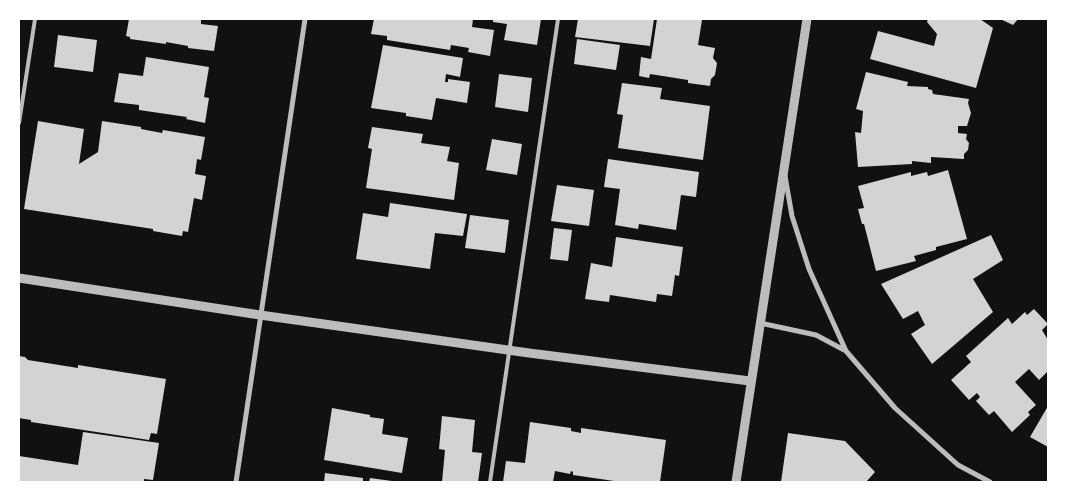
<!DOCTYPE html>
<html>
<head>
<meta charset="utf-8">
<style>
  body { margin:0 }
  #map { position:relative; width:1067px; height:501px; overflow:hidden; background:#111; font-family:Barlow,sans-serif }
  canvas { display:block }
  .frame { position:absolute; inset:0; border:20px solid #fff; pointer-events:none }
</style>
</head>
<body>
<div id="map">
<canvas width="1067" height="501"></canvas>
<div class="frame"></div>
</div>
<script>
const g = document.querySelector('canvas').getContext('2d');
g.lineJoin = 'round';
function paint(path, color) { g.fillStyle = color; g.fill(path, 'evenodd'); }
const shape = rows => new Path2D(rows.map(r => 'M' + r).join(''));
function stroke(path, color, width, dash) { g.strokeStyle = color; g.lineWidth = width; g.lineCap = dash ? 'butt' : 'round'; g.setLineDash(dash || []); g.stroke(path); }
paint(shape([
  [129,19,201,19,201,24,218,26,214,51,188,48,188,46,166,42,166,44,130,39,130,37,126,36],
  [374,19,473,19,472,27,494,30,490,56,468,52,469,48,451,45,450,50,387,40,387,36,371,34],
  [493,19,541,19,537,45,504,40,507,24,493,22],
  [578,19,654,19,650,46,575,37],
  [657,19,702,20,698,45,715,48,713,58,717,63,715,75,711,79,710,86,688,83,688,80,650,74,649,78,639,76,641,57,651,59],
  [928,19,980,19,993,28,976,88,870,59,878,31,934,46,937,34,927,22],
  [1000,19,1018,19,1013,25],
  [58,35,97,40,93,72,54,67],
  [577,39,620,45,616,70,574,64],
  [383,45,463,58,460,77,446,74,445,82,448,82,448,79,470,82,467,103,436,98,432,120,406,116,406,113,371,108],
  [146,57,209,67,204,97,209,98,205,123,186,119,187,117,139,110,139,105,114,102,119,73,143,76],
  [866,72,908,82,907,86,928,87,928,89,932,90,933,94,969,99,968,103,971,113,967,126,958,126,958,133,967,134,966,139,969,143,968,150,964,154,964,159,931,157,931,163,912,161,912,164,858,167,855,132,861,133,863,111,856,109],
  [499,74,532,78,528,112,495,107],
  [622,83,662,88,660,99,710,106,703,160,618,148,623,115,617,114],
  [38,121,84,129,79,164,98,152,102,121,141,127,141,129,162,133,163,130,205,137,201,160,197,159,195,174,206,176,202,200,194,198,188,232,183,231,182,236,153,231,153,229,24,209],
  [372,127,423,134,421,143,450,147,447,161,459,163,454,200,366,188,372,149,368,148],
  [492,139,522,144,517,175,486,170],
  [608,159,699,172,696,197,681,195,676,230,639,224,638,229,615,225,620,189,604,187],
  [948,170,967,239,936,247,936,250,914,256,916,261,876,271,864,224,862,224,858,209,864,208,858,186,911,172,911,176,927,172,928,176],
  [557,185,594,190,589,226,551,221],
  [390,203,467,214,463,236,435,233,430,269,356,259,363,213,388,217],
  [470,215,509,220,505,253,465,248],
  [554,228,572,230,568,261,550,259],
  [991,235,1003,260,973,279,993,312,932,364,911,334,925,325,918,311,903,319,881,284],
  [616,237,683,247,679,276,675,275,672,296,657,294,656,302,610,295,609,302,585,299,591,263,612,267],
  [1034,309,1048,324,1042,330,1048,340,1048,371,1039,380,1029,369,1015,382,1036,405,1028,412,1030,415,1012,432,994,411,989,415,976,401,980,397,977,393,969,400,951,380,971,362,966,356,1008,318,1012,324,1025,312,1027,315],
  [19,356,25,357,28,360,78,368,78,365,166,379,157,434,151,433,149,440,31,422,31,420,19,418],
  [1048,406,1048,447,1030,437],
  [332,408,370,415,370,417,384,419,382,434,408,438,402,473,324,460],
  [442,416,475,420,472,452,482,453,478,482,442,482,445,450,439,449],
  [530,422,571,428,571,431,581,433,581,428,666,440,660,482,621,482,573,475,573,472,571,471,570,474,555,471,553,482,503,482,506,461,525,463],
  [83,432,159,443,153,480,144,479,144,482,19,482,19,456,78,465],
  [788,433,845,441,875,472,866,482,781,482],
  [325,473,363,478,363,482,324,482],
  [370,478,392,481,392,482,369,482]
]), '#d3d3d3');
stroke(shape([
  [19,123,35,19],
  [490,482,558,19]
]), '#bcbcbc', 4);
stroke(shape([
  [785,176,792,216,809,269,846,351],
  [760,323,816,335,846,351,895,408,958,465,990,482],
  [236,482,305,19]
]), '#bcbcbc', 5);
stroke(shape([
  [19,278,260,315,529,353,750,381],
  [736,482,807,19]
]), '#bcbcbc', 9);
</script>
</body>
</html>
